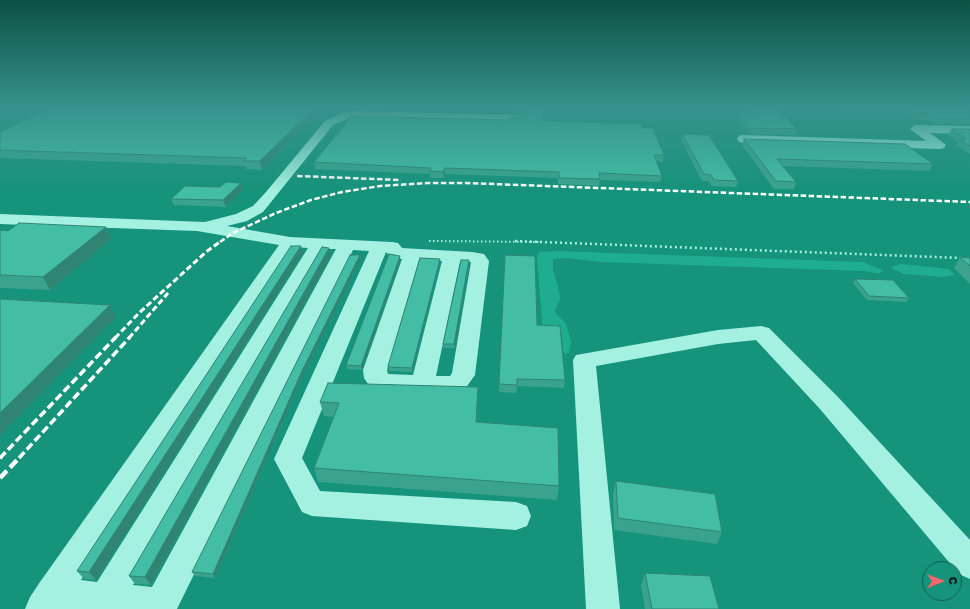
<!DOCTYPE html>
<html>
<head>
<meta charset="utf-8">
<style>
  body { margin:0 }
  #map { position:relative; width:970px; height:609px; overflow:hidden; background:#16937b; font-family:"Golos Text",sans-serif }
  canvas { display:block }
  .north { position:absolute; left:922px; top:561px; width:40px; height:40px; box-sizing:border-box; background:#16937b; border:1px solid #145f51; border-radius:50%; rotate:89deg; font-size:11px; font-weight:700; line-height:16px; text-align:center; color:#111 }
  .north::after { content:''; display:block; margin:auto; width:14px; height:18px; background:#ff656c; clip-path:polygon(50% 0,100% 100%,50% 72%,0 100%) }
</style>
</head>
<body>
<div id="map">
<canvas width="970" height="609"></canvas>
<div class="north">С</div>
</div>
<script>
const g = document.querySelector('canvas').getContext('2d');
g.lineJoin = 'round';
function paint(path, color) { g.fillStyle = color; g.fill(path, 'evenodd'); }
const shape = rows => new Path2D(rows.map(r => 'M' + r).join(''));
function stroke(path, color, width, dash) { g.strokeStyle = color; g.lineWidth = width; g.lineCap = dash ? 'butt' : 'round'; g.setLineDash(dash || []); g.stroke(path); }
paint(shape([
  [556,251,863,262,884,271,880,273,876,273,864,271,600,262,567,258,553,259,553,269,560,295,560,300,555,310,556,314,566,323,571,342,569,353,565,354,563,351,562,335,559,333,543,331,537,258,538,253,540,252],
  [901,264,949,269,955,275,943,277,904,274,893,269,891,267]
]), '#1ead8f');
stroke(shape([
  [429,241,542,242]
]), '#a5f1e1', 2, [1.5, 2.5]);
stroke(shape([
  [515,241,962,258]
]), '#a5f1e1', 2.5, [2, 3]);
paint(shape([
  [353,111,519,115,525,118,519,121,349,118,333,125,263,212,247,221,227,226,290,237,392,242,398,243,402,248,472,252,484,254,489,261,475,375,465,389,444,394,386,390,368,384,364,378,363,370,402,259,391,257,386,252,302,458,320,491,516,502,527,506,531,516,527,526,516,530,312,516,302,512,274,459,369,251,353,250,177,609,25,609,30,597,40,582,279,245,197,231,0,224,0,214,205,222,236,214,253,206,266,192,325,121,342,113,353,111],
  [295,247,308,248,97,582,81,580,295,247],
  [325,249,336,249,152,587,133,585,325,249],
  [419,260,442,261,413,375,388,374,387,370,419,260],
  [460,262,471,262,452,373,450,376,436,376,460,262],
  [916,125,970,126,970,134,930,133,946,145,944,148,940,149,743,143,739,142,737,139,739,136,743,135,926,141,910,129,912,127,916,125],
  [761,326,769,328,838,397,970,540,970,579,959,574,820,409,756,340,718,344,596,366,620,609,586,609,573,360,576,355,718,330,761,326]
]), '#a5f1e1');
stroke(shape([
  [297,176,401,180],
  [220,242,233,233,276,213,311,200,342,192,380,186,428,183,467,183,970,202]
]), '#fff', 2.5, [5.5, 2.5]);
stroke(shape([
  [115,338,139,313,206,252,221,241],
  [129,338,168,293]
]), '#fff', 3, [6, 3]);
stroke(shape([
  [0,458,116,337],
  [19,458,130,337]
]), '#fff', 3.5, [8, 3.5]);
stroke(shape([
  [0,458,1,457],
  [0,478,20,457]
]), '#fff', 4.5, [10, 4.5]);
paint(shape([
  [324,107,262,170,246,169,246,166,0,158,0,132],
  [512,107,545,107,543,121,643,128,664,155,663,162,656,161,662,176,660,182,600,180,599,186,558,184,558,178,445,174,444,178,430,178,430,174,315,169,314,162,509,120,522,116,520,114,512,113],
  [744,107,970,107,970,124,933,124,928,120,914,120,902,112,798,109,797,110,778,110,797,129,795,135,750,134,738,119,739,113,749,113],
  [952,129,970,129,970,154,956,145,958,142,948,135],
  [682,134,738,181,736,187,712,186,709,181,702,181,681,140],
  [744,139,933,164,929,171,783,166,796,182,794,189,774,189,742,145],
  [243,190,226,207,174,205,171,199],
  [0,231,112,239,50,290,0,288],
  [303,253,96,580,84,579,77,571],
  [331,255,151,585,135,584,129,576],
  [360,255,361,259,303,375,215,578,195,576,192,572],
  [400,256,400,260,362,370,347,369,346,365],
  [960,257,970,258,970,284,954,268],
  [440,262,412,372,389,371,388,366],
  [469,264,455,348,443,348,443,344],
  [855,279,909,298,907,302,867,300,853,283],
  [537,325,565,380,564,388,517,386,516,393,499,392,499,384],
  [478,387,478,401,477,422,559,486,557,500,318,482,314,468,334,417,324,416,320,402],
  [616,481,722,532,717,544,614,530,613,494],
  [645,573,719,609,645,609,641,585]
]), '#3aa38d');
paint(shape([
  [315,107,324,107,262,170,260,161],
  [445,168,445,174,444,178,443,172],
  [241,183,243,190,226,207,223,200],
  [106,227,112,239,50,290,43,277],
  [301,246,303,253,96,580,89,572],
  [329,248,331,255,151,585,145,577],
  [360,255,361,259,303,375,215,578,213,574,302,371],
  [400,256,400,260,362,370,361,366],
  [440,259,440,262,412,372,412,368],
  [469,260,469,264,455,348,454,344],
  [110,305,116,317,0,435,0,413],
  [478,387,478,401,476,436,476,422]
]), '#2f8473');
const building = shape([
  [54,107,315,107,260,161,244,161,247,158,0,150,0,132,54,107],
  [512,107,544,107,543,121,641,124,643,128,653,128,664,155,654,155,662,176,599,173,600,179,559,178,559,172,445,168,443,172,430,171,431,168,314,162,352,116,509,120,510,117,520,117,527,113,520,108,512,108,512,107],
  [750,107,775,107,797,129,751,128,739,113,756,113,750,107],
  [907,107,970,107,970,118,936,118,931,114,917,114,907,107],
  [952,129,970,129,970,146,959,139,966,139,952,129],
  [682,134,709,135,738,181,714,180,711,175,704,174,682,134],
  [744,139,905,144,933,164,777,159,796,182,776,181,744,139],
  [226,182,241,183,223,200,171,199,185,186,220,187,226,182],
  [19,223,106,227,43,277,0,275,0,231,2,230,8,231,19,223],
  [291,246,301,246,89,572,77,571,291,246],
  [322,247,329,248,145,577,129,576,322,247],
  [389,254,400,256,361,366,346,365,389,254],
  [350,255,360,255,302,371,213,574,192,572,350,255],
  [505,255,535,256,537,325,560,326,565,380,517,379,517,385,499,384,505,255],
  [960,257,970,258,970,266,960,257],
  [420,258,440,259,412,368,388,367,388,366,420,258],
  [461,260,469,260,454,344,443,344,461,260],
  [855,279,893,280,909,298,869,296,855,279],
  [0,299,110,305,0,413,0,299],
  [328,383,478,387,476,422,558,428,559,486,314,468,339,403,320,402,328,383],
  [616,481,715,494,722,532,618,518,616,481],
  [645,573,710,576,719,609,652,609,645,573]
]);
paint(building, '#43bda4');
stroke(building, '#2f8473', 1);
const sky = g.createLinearGradient(0, 0, 0, 192);
sky.addColorStop(0, '#0c5144');
sky.addColorStop(0.56, '#36938d');
sky.addColorStop(1, '#36938d00');
g.fillStyle = sky;
g.fillRect(0, 0, 970, 192);
</script>
</body>
</html>
